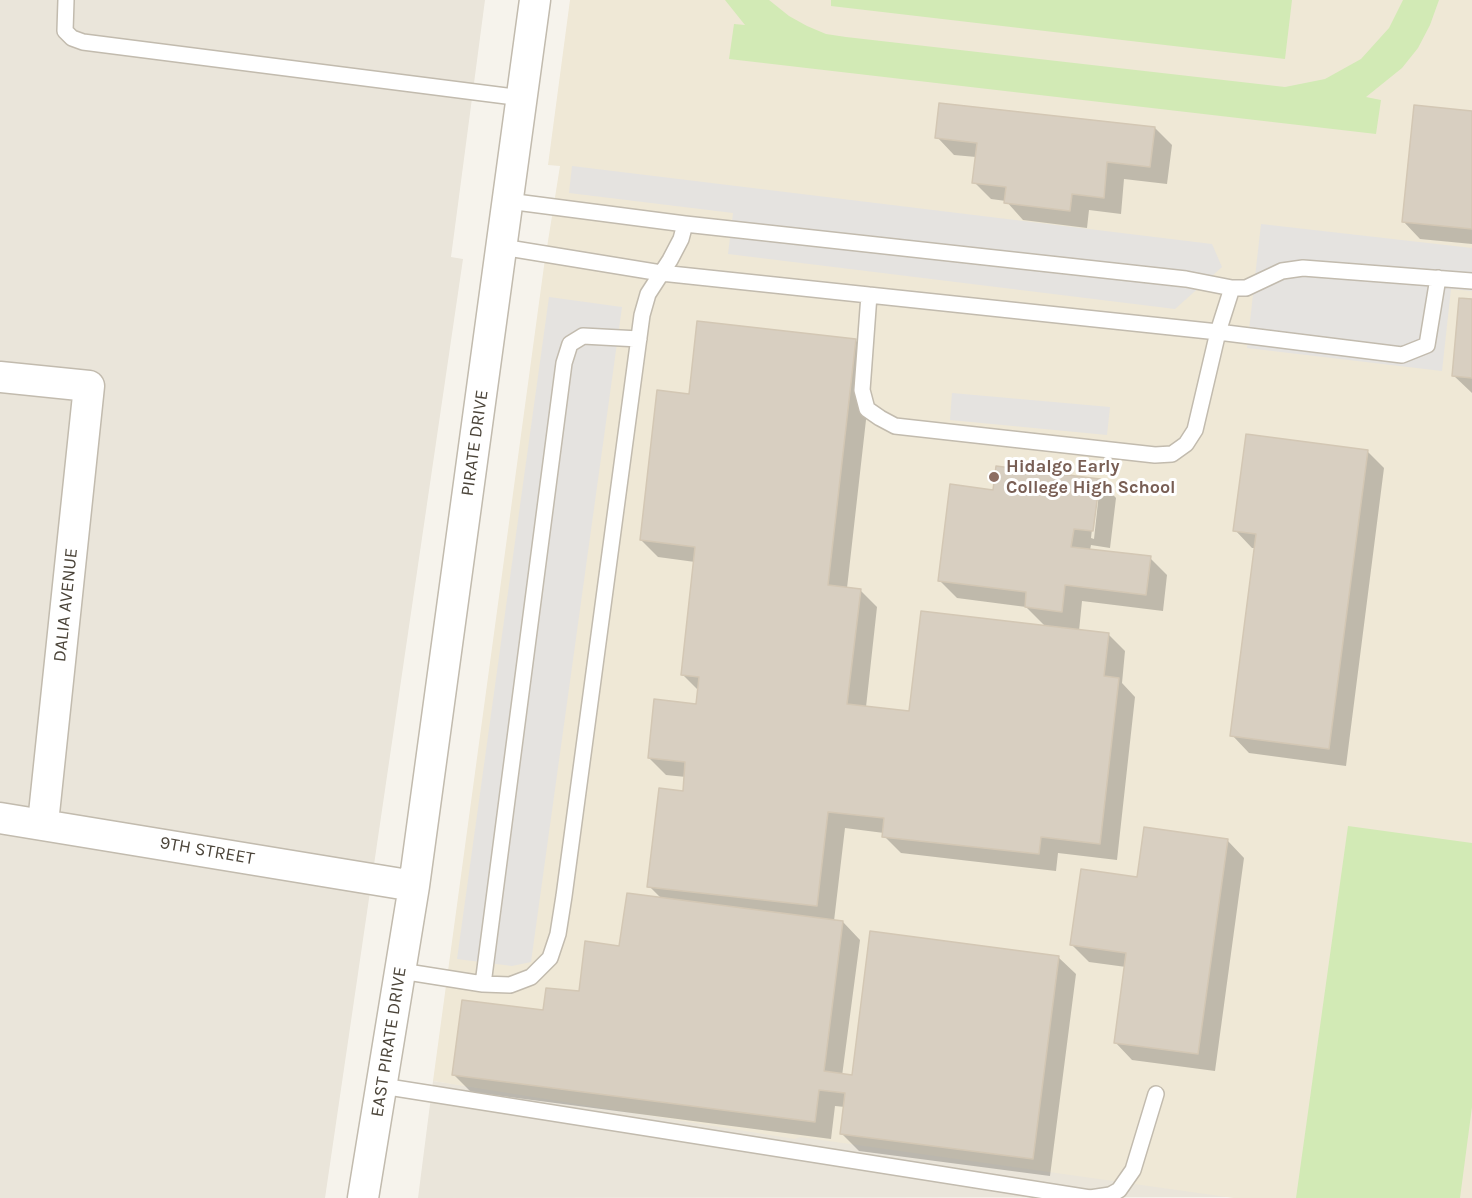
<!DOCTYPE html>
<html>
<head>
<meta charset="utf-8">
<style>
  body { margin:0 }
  canvas { display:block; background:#f6f3ec }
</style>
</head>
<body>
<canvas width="1472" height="1198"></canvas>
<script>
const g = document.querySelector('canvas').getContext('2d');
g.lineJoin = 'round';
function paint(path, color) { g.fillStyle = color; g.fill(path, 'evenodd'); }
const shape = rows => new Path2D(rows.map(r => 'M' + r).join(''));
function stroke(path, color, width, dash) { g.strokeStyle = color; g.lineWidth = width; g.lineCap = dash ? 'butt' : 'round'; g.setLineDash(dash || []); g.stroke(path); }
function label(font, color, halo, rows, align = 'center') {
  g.font = font + ' Karla,sans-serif'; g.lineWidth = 6; g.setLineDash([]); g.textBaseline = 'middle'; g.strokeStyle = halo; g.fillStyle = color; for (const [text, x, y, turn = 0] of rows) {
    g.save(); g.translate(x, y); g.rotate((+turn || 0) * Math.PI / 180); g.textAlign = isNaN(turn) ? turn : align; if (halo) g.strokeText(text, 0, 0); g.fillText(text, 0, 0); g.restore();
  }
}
paint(shape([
  [0,0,485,0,451,257,463,259,325,1198,0,1198],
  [433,1081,1234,1197,418,1198]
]), '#eae5da');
paint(shape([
  [570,0,1472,0,1472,1198,1234,1198,800,1137,795,1139,433,1081,544,266,560,166,548,165]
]), '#efe8d6');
paint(shape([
  [725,0,769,0,789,16,807,26,826,34,846,37,1285,87,1325,79,1361,59,1389,28,1403,0,1439,0,1430,25,1418,48,1402,68,1366,97,1381,100,1376,134,729,59,734,24,745,25],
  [831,0,1292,0,1285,59,831,6],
  [1348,826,1472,843,1472,1107,1460,1198,1296,1198]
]), '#d2eab5');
paint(shape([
  [572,166,1212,244,1222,267,1175,309,728,254,733,213,569,193],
  [1261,224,1472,248,1472,291,1451,289,1442,371,1247,348],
  [549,297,622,307,531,962,512,966,457,959],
  [952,393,1110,407,1107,435,950,420]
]), '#e5e3e0');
paint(shape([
  [1472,113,1472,244,1420,239,1403,221],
  [1155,128,1172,145,1167,184,1124,179,1121,214,1089,210,1087,228,1023,220,1006,201,991,199,974,182,976,157,954,155,937,137],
  [1472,301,1472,393,1453,375],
  [856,341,873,358,847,588,860,590,877,607,866,707,911,713,1046,627,1026,607,957,598,940,581,994,492,1099,480,1116,498,1110,548,1091,545,1090,550,1150,558,1167,575,1163,611,1082,601,1079,631,1108,634,1125,651,1122,683,1135,697,1117,860,1058,853,1056,871,901,853,884,836,884,833,845,828,834,921,843,922,860,940,842,1076,853,1077,1058,957,1076,974,1050,1176,859,1151,842,1134,845,1107,835,1106,831,1139,471,1092,454,1075,544,1012,580,993,662,899,649,886,684,793,686,777,666,775,649,758,697,706,699,691,682,674,695,562,658,557,641,540,691,396],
  [1096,493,1099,493,1094,539,1091,538],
  [1367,451,1384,468,1346,766,1249,753,1232,735,1256,548,1252,548,1235,530],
  [1227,840,1244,858,1215,1071,1132,1060,1115,1042,1126,967,1089,962,1071,944,1138,878]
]), '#0003');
const building = shape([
  [939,103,1155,127,1150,167,1107,162,1104,198,1072,194,1070,211,1004,203,1006,187,972,183,977,143,935,138,939,103],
  [1414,105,1472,111,1472,229,1402,222,1414,105],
  [1459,298,1472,299,1472,378,1452,376,1459,298],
  [697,321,856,339,828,585,861,589,847,704,909,711,921,611,1109,633,1104,676,1119,678,1100,844,1041,837,1039,854,882,837,884,818,828,812,817,906,647,887,659,788,683,791,685,762,648,758,654,699,696,704,699,677,681,675,695,547,640,540,657,390,689,394,697,321],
  [1246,434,1368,450,1329,749,1230,736,1256,534,1233,531,1246,434],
  [996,466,1100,479,1093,531,1074,529,1071,547,1151,556,1146,595,1065,585,1062,612,1025,607,1026,592,938,581,950,484,993,490,996,466],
  [1144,827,1228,839,1198,1054,1114,1043,1126,953,1070,945,1081,869,1137,877,1144,827],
  [627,893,843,921,824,1071,852,1075,870,931,1059,956,1033,1159,840,1134,845,1093,819,1090,815,1122,452,1075,462,1000,543,1010,546,988,579,991,585,941,619,946,627,893]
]);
paint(building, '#d8cfc1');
stroke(building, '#d3c7b4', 1.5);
const service = shape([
  [66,0,65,31,72,38,83,42,522,98],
  [508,201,685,224,1186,279,1232,288,1246,288,1282,271,1303,268,1472,281],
  [502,247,661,273,1218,332,1402,355,1427,345,1438,278],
  [869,295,862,390,867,409,880,418,895,426,1155,455,1172,454,1186,444,1195,430,1218,332,1232,288],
  [401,971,483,984,510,985,531,977,550,958,558,934,564,896,642,315,648,294,670,260,681,239,685,224],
  [483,984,564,363,570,344,583,336,639,339],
  [382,1086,1090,1198,1110,1195,1119,1190,1133,1170,1156,1094]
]);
const minor = shape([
  [0,377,89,386,43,823],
  [0,818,414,886],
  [363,1198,414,886,535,0]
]);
stroke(service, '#c2bbae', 18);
stroke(minor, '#c2bbae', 33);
stroke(service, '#fff', 15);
stroke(minor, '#fff', 30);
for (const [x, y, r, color] of [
  [994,477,6,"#8d6e63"]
]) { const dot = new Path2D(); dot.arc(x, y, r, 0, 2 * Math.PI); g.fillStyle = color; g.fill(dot); stroke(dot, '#fff', 2); }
label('18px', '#4b4439', '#fff', [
  ["PIRATE DRIVE",475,443,-82],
  ["DALIA AVENUE",66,605,-84],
  ["9TH STREET",207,851,10],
  ["EAST PIRATE DRIVE",389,1042,-81]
]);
label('bold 18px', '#785e54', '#fff', [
  ["Hidalgo Early",1006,467],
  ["College High School",1006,488]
], 'left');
</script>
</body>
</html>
